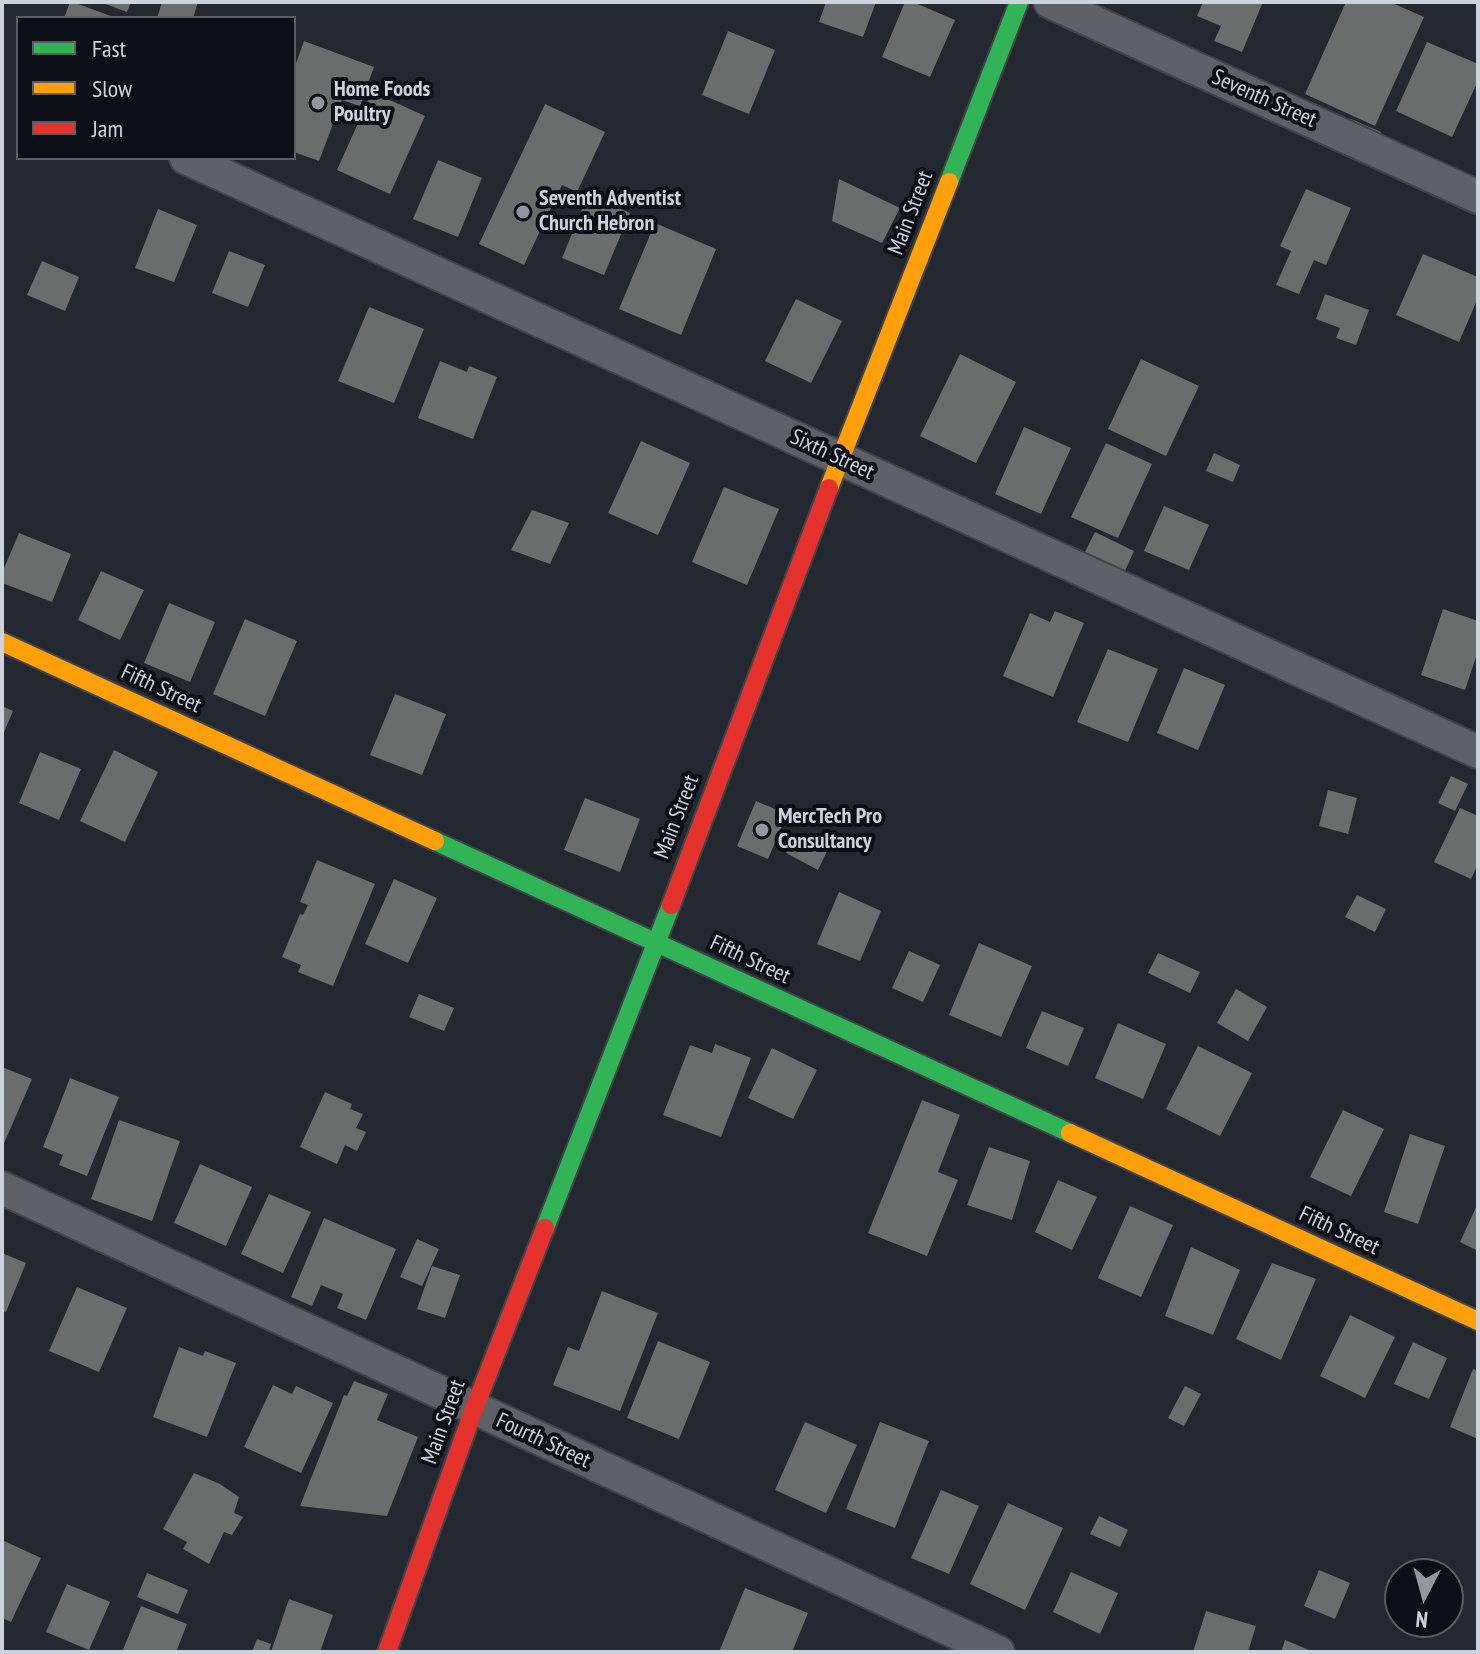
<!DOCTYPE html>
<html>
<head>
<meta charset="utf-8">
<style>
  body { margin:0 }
  #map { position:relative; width:1480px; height:1654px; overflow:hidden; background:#242830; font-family:"PT Sans Narrow",sans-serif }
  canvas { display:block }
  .frame { position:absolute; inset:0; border:4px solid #cdd3dc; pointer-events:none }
  .legend { position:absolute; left:16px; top:16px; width:280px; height:144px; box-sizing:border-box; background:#0c1016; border:2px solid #595e65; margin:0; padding:10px 14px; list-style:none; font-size:24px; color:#cdd3dc }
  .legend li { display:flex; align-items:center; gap:16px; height:40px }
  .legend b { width:40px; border:2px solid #595e65 }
  .north { position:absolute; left:1384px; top:1558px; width:80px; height:80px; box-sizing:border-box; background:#0c1016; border:2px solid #595e65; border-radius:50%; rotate:186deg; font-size:22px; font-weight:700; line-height:32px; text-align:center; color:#cdd3dc }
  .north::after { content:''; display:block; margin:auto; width:28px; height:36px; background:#9297a0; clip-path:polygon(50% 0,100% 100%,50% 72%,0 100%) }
</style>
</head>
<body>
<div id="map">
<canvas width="1480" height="1654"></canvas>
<div class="frame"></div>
<ul class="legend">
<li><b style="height:10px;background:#30b455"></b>Fast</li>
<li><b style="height:10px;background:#ff9f0a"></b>Slow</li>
<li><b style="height:10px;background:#e5322d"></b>Jam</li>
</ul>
<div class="north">N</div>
</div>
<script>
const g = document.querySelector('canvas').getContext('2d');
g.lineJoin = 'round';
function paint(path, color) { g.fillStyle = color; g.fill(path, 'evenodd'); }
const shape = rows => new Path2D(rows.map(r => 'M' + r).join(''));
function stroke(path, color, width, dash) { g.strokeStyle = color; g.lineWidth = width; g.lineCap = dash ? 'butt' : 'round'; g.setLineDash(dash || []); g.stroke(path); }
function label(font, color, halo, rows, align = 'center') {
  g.font = font + ' "PT Sans Narrow",sans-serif'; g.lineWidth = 8; g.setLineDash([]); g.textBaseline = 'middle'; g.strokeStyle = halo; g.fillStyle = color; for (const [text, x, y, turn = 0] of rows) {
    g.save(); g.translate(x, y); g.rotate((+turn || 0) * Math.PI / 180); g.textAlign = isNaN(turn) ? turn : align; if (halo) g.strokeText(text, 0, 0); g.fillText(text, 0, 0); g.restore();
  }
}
paint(shape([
  [70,2,73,2,116,18,64,18],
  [100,2,131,2,127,12],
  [162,2,198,2,193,18,157,18],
  [826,2,876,2,863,37,819,22],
  [905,2,913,2,955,20,930,77,882,57],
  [1203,2,1263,2,1242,52,1214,41,1221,26,1197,16],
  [1346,2,1390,2,1424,17,1375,126,1305,94],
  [728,31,775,50,749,114,702,95],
  [304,41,374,67,360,106,342,100,319,161,294,152,294,69],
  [1427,42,1478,64,1478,81,1452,137,1396,111],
  [372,92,425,116,390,194,337,170],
  [545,104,605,132,577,192,562,185,524,265,479,244],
  [1351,119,1381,132,1376,145,1346,132],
  [438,160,482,178,458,237,413,219],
  [839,179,900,208,882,243,832,221],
  [1306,189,1351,208,1326,265,1314,260,1299,294,1276,285,1291,251,1280,246],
  [588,195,630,213,604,275,562,258],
  [158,209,197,225,174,282,135,268],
  [655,223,716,249,681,335,619,309],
  [229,251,265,265,248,307,212,293],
  [1423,254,1478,277,1478,298,1459,342,1396,315],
  [42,261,79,277,65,311,27,295],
  [1325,294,1369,310,1356,345,1336,338,1340,328,1316,319],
  [796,299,842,321,811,383,765,361],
  [369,307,424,329,394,403,338,381],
  [960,354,1016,382,976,463,920,436],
  [1141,359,1199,386,1166,456,1108,429],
  [440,361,467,372,469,366,497,377,473,439,418,418],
  [1024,427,1071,448,1041,514,995,494],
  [641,441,690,463,658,535,608,513],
  [1106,443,1152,464,1118,538,1071,517],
  [1214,453,1240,465,1233,482,1206,471],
  [724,487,779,509,747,585,692,562],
  [1164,506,1209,525,1189,570,1144,551],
  [532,510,569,523,550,564,511,550],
  [1095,532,1134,551,1124,573,1084,554],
  [19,533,71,554,52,602,2,583,2,573],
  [101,571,144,590,120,640,78,620],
  [169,603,215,622,190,682,144,663],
  [1443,609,1478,621,1478,651,1465,690,1421,675],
  [1055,611,1084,623,1053,697,1003,676,1030,613,1050,622],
  [245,619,297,641,265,716,213,694],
  [1108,649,1158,669,1128,742,1077,722],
  [1184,668,1225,685,1198,750,1157,733],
  [395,694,446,714,422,775,370,755],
  [2,706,13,711,2,737],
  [114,750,158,772,125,842,80,821],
  [40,752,81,769,59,820,19,803],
  [1451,776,1468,784,1455,811,1438,803],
  [1328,790,1357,798,1348,834,1319,826],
  [585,798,640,819,620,872,564,850],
  [756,801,787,814,768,859,737,846],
  [1460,808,1478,816,1478,864,1471,879,1434,862],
  [795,835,827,851,818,870,786,853],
  [317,860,375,884,333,986,298,972,301,965,282,957,300,914,303,915,308,905,300,902],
  [394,879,437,898,408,963,365,944],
  [839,892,881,911,860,961,817,944],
  [1357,895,1386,909,1375,932,1345,917],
  [979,943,1032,966,1001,1037,949,1015],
  [909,951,940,965,923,1002,892,988],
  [1158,953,1200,972,1190,993,1148,973],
  [1236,989,1267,1007,1248,1041,1217,1023],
  [419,994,454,1008,444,1031,409,1017],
  [1042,1011,1084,1028,1068,1066,1026,1048],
  [1118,1023,1166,1044,1143,1099,1095,1078],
  [715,1044,751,1058,721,1137,663,1115,690,1045,712,1053],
  [1198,1046,1252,1073,1220,1136,1166,1109],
  [772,1048,817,1070,793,1119,748,1098],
  [2,1067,32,1079,2,1148],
  [70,1078,119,1097,87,1176,59,1165,63,1155,43,1147],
  [325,1092,352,1104,350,1109,363,1114,356,1128,366,1132,357,1151,345,1145,337,1164,300,1147],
  [922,1100,960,1115,938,1172,958,1180,927,1256,868,1233],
  [1343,1110,1384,1129,1351,1196,1310,1177],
  [119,1120,180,1141,152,1221,91,1199],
  [1410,1134,1445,1146,1418,1224,1384,1212],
  [989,1147,1030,1161,1012,1220,967,1205],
  [200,1164,252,1187,226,1246,174,1223],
  [1058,1180,1097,1197,1072,1250,1035,1232],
  [269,1194,311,1212,283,1273,241,1254],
  [1478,1203,1478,1251,1460,1242],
  [1130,1206,1173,1225,1141,1297,1098,1278],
  [324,1218,396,1249,366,1320,337,1308,343,1294,321,1285,312,1306,291,1297],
  [417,1239,439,1249,422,1286,400,1277],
  [1191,1247,1240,1270,1213,1335,1165,1316],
  [2,1253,26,1263,6,1312,2,1311],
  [1272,1263,1316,1279,1281,1360,1236,1339],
  [432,1266,460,1275,445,1318,417,1309],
  [77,1287,127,1308,99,1372,49,1351],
  [602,1291,658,1313,620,1411,553,1385,568,1347,579,1351],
  [1350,1315,1395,1337,1365,1398,1320,1376],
  [658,1341,710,1362,679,1439,627,1418],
  [1413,1342,1447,1358,1429,1399,1394,1384],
  [179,1347,203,1356,205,1351,236,1363,207,1437,153,1417],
  [1473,1369,1478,1371,1478,1439,1450,1427],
  [354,1381,388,1394,377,1420,418,1437,387,1516,300,1506,344,1395,347,1396],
  [273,1385,292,1394,296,1386,333,1403,301,1473,244,1447],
  [1185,1386,1201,1394,1184,1426,1168,1418],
  [805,1422,857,1445,826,1513,775,1490],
  [880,1422,929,1441,895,1528,846,1509],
  [194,1473,220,1484,239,1497,234,1513,243,1517,232,1535,224,1532,209,1564,183,1549,187,1542,163,1529],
  [941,1490,979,1506,949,1574,911,1558],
  [1008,1503,1063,1528,1025,1610,970,1584],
  [1099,1516,1128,1530,1120,1547,1090,1534],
  [2,1540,41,1558,11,1622,2,1618],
  [1319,1570,1350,1583,1335,1619,1304,1606],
  [1071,1572,1118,1593,1100,1634,1053,1612],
  [147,1573,188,1590,178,1614,137,1597],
  [67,1584,110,1602,89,1650,46,1632],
  [745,1588,808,1613,792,1652,719,1652],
  [289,1599,333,1615,320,1652,271,1652],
  [141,1606,187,1624,176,1652,122,1652],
  [1206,1611,1256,1626,1248,1652,1193,1652],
  [257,1639,271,1644,269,1652,252,1652],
  [1285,1640,1314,1652,1281,1652]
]), '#696d6c');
const street = shape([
  [1050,2,1478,197],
  [186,158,1478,752],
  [2,1188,998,1652]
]);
const fast = shape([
  [949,182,1019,2],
  [435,841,1070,1133],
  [545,1228,671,905]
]);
const slow = shape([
  [829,488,949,182],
  [2,642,435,841],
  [1070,1133,1478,1321]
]);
const jam = shape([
  [671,905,829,488],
  [387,1652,474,1409,545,1228]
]);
stroke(street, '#40444b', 36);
stroke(fast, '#40444b', 22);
stroke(slow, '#40444b', 22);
stroke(jam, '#40444b', 22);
stroke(street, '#5e6167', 32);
stroke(fast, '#30b455', 18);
stroke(slow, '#ff9f0a', 18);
stroke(jam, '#e5322d', 18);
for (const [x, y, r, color] of [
  [318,103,8,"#9297a0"],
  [523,212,8,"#9297a0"],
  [762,830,8,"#9297a0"]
]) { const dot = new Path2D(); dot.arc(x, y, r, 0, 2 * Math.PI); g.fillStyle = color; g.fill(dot); stroke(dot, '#0c1016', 3); }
label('bold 22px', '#cdd3dc', '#0c1016', [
  ["Home Foods",334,90],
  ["Poultry",334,115],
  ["Seventh Adventist",539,199],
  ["Church Hebron",539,224],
  ["MercTech Pro",778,817],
  ["Consultancy",778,842]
], 'left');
label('22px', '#cdd3dc', '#0c1016', [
  ["Seventh Street",1264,99,24],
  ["Main Street",911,213,-69],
  ["Sixth Street",832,455,25],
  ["Fifth Street",161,689,25],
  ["Main Street",677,817,-69],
  ["Fifth Street",750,960,25],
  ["Fifth Street",1339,1231,25],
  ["Main Street",444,1422,-70],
  ["Fourth Street",543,1441,25]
]);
</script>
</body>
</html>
